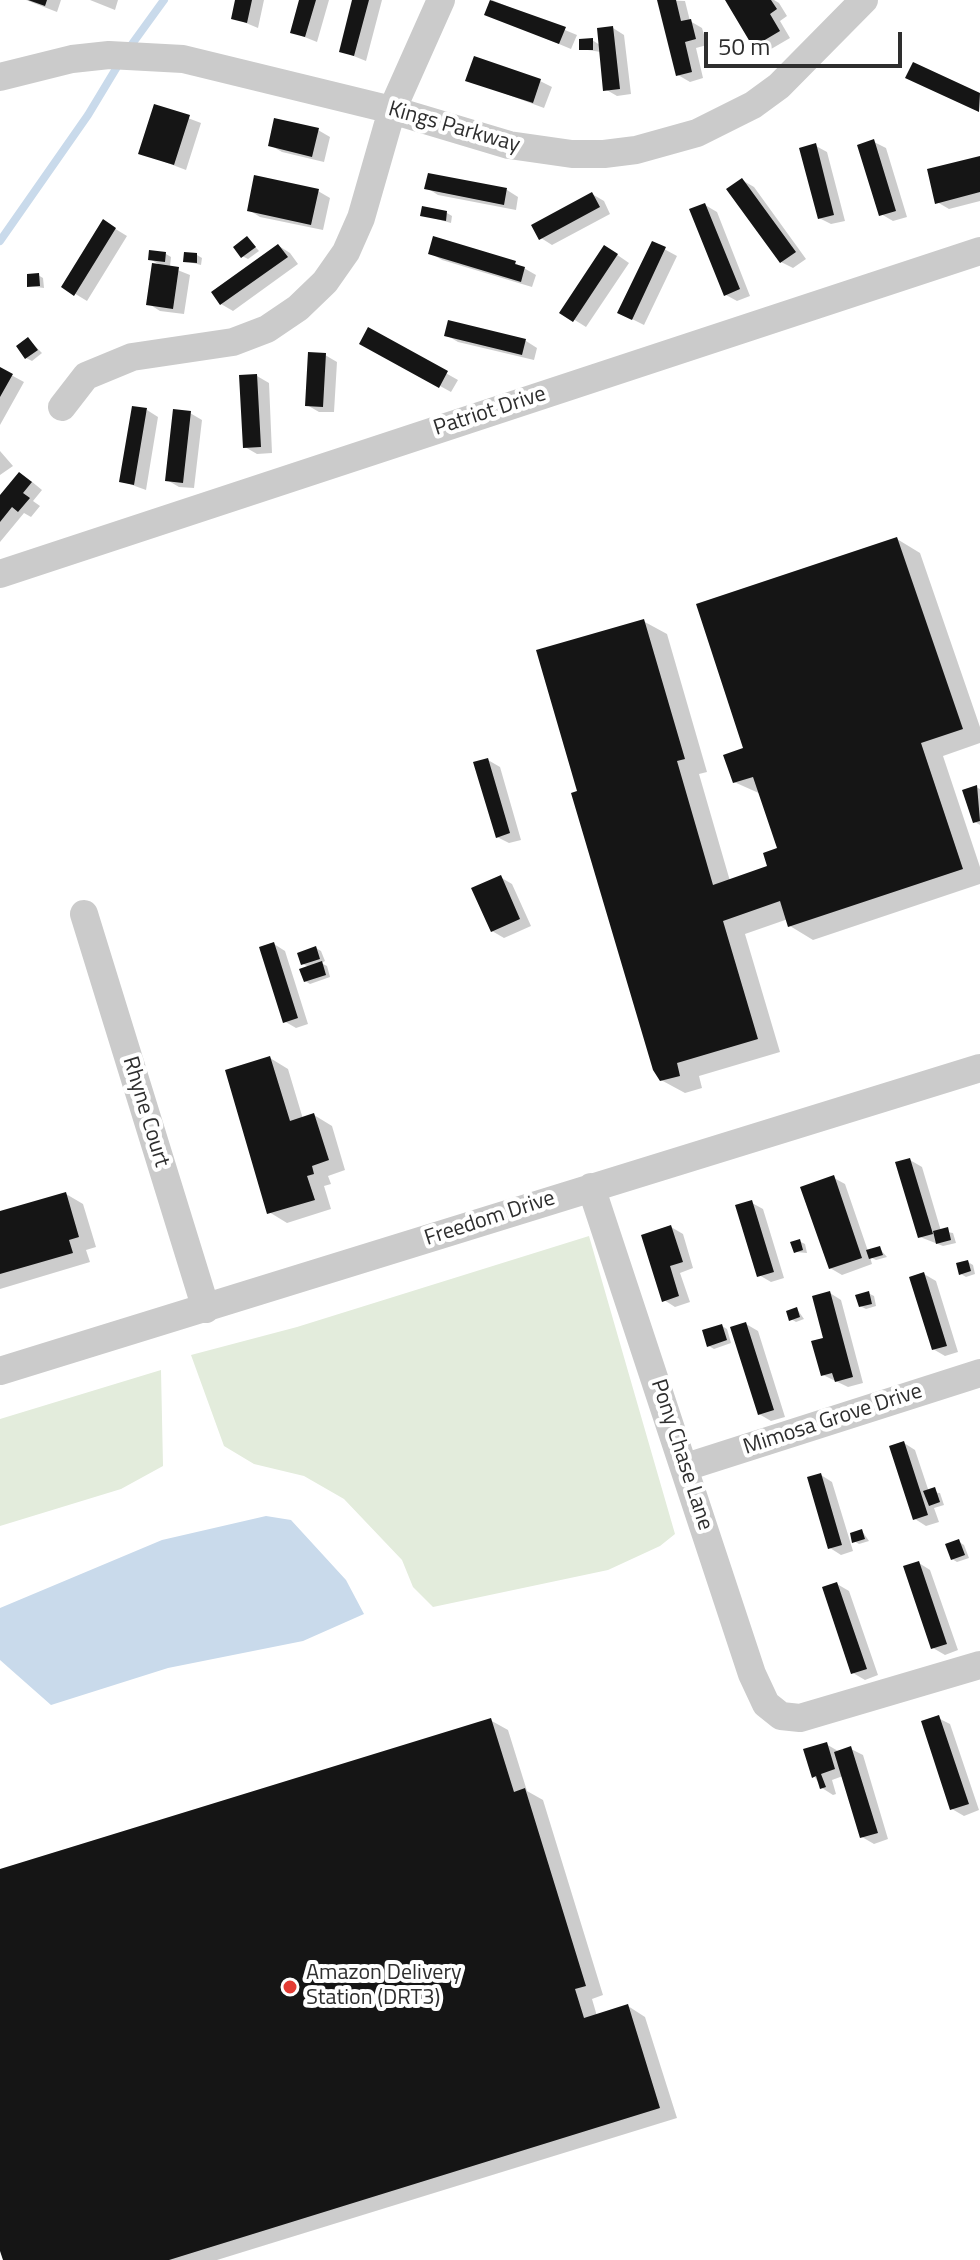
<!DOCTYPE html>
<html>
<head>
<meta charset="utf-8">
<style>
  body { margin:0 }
  #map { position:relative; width:980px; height:2260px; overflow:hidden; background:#fff; font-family:"Titillium Web",sans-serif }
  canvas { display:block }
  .scale { position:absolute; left:704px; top:32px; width:198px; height:36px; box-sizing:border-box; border:4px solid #2e2e2e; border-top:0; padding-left:10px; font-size:24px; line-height:28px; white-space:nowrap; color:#2e2e2e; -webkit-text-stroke:6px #fff; paint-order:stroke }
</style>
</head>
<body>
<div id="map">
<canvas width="980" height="2260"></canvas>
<div class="scale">50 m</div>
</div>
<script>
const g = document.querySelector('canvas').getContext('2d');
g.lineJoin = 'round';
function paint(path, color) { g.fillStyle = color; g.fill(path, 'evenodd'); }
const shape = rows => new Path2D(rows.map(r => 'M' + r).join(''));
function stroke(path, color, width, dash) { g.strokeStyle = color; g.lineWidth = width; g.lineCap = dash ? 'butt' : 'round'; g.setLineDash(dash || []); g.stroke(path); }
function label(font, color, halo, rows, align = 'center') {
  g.font = font + ' "Titillium Web",sans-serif'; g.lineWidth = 8; g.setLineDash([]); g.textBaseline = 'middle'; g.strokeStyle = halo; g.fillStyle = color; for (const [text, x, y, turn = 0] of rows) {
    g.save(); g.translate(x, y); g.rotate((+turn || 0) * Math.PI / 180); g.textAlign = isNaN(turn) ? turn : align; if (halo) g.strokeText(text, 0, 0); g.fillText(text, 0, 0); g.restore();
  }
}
paint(shape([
  [589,1236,675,1534,660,1546,608,1570,433,1607,413,1587,402,1560,344,1499,304,1476,254,1464,224,1446,191,1355,297,1327],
  [161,1370,163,1466,121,1489,0,1526,0,1419]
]), '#e3ecdc');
paint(shape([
  [266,1516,291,1520,346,1580,364,1614,303,1641,168,1668,51,1705,0,1660,0,1608,162,1540]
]), '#c9daeb');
paint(shape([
  [26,0,61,0,57,12],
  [90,0,118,0,115,10],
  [238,0,264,0,258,28,234,18],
  [302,0,329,0,317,42,292,32],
  [355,0,382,0,366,61,341,51],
  [492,0,577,35,571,49,487,14],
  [659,0,685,1,690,21,702,28,707,45,696,48,703,78,690,82,678,75],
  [727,0,774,0,779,3,787,16,780,21,790,38,766,52,755,46],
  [613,28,624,35,631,94,617,96,605,89,601,52,581,49,592,40,600,45],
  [468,80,540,81,552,87,544,108],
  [156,106,201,123,186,170,141,153],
  [318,130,330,137,324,162,282,152,270,145],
  [874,142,886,148,907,217,893,221,881,214],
  [816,146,827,152,845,221,831,224,819,218],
  [980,158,980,201,949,209,937,202],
  [429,176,507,190,518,197,516,210,438,195,427,188],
  [742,180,754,187,806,259,793,268,781,262],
  [318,191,330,198,323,230,260,217,249,210],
  [592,194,604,201,610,214,552,245,541,238],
  [705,205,717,212,750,296,737,301,726,295],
  [447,213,452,216,451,223,422,215],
  [104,222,127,236,87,301,64,287],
  [248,239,259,251,248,259,242,256],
  [434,239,515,263,536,275,532,287,442,260,430,253],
  [653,243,677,256,644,325,632,319],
  [279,246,290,253,298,264,233,311,221,304],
  [166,254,171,257,170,267,190,275,184,314,160,311,149,304,160,265,150,259],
  [616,254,629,263,586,327,562,312],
  [197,255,202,258,201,265,185,261],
  [38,275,43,278,44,288,29,286],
  [449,323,526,341,537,348,534,360,458,342,446,335],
  [369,330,458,380,451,392,362,343],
  [28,339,42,353,32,361,26,358],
  [325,355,337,362,334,412,319,412,307,405],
  [0,369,24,382,0,425],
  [257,376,269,383,272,453,257,454,245,447],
  [147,410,158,417,146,490,121,481],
  [190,413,202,420,194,488,179,487,167,480],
  [0,451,13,466,0,475],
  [31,481,42,490,33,501,40,506,31,517,24,513,0,542,0,498],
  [897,539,920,553,980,727,980,743,943,756,980,867,980,884,813,940,790,926,788,919,745,934,780,1052,699,1076,702,1088,685,1093,661,1080,579,792,643,621,667,634,707,772,699,774,730,881,769,867,780,849,761,794,734,782,746,750],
  [488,760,500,767,521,840,509,843,497,837],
  [976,787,980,789,980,825,975,822],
  [500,877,512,884,531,926,504,938,492,931],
  [274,944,285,951,308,1024,296,1028,284,1021],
  [316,948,321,951,325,961,321,963,327,966,330,977,310,984,305,981,309,967,303,964],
  [270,1058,288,1069,303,1119,314,1115,332,1126,345,1170,328,1176,331,1184,324,1186,331,1209,287,1223,269,1212],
  [910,1160,922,1167,941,1231,953,1233,956,1243,943,1246,920,1237],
  [834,1178,845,1184,868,1251,879,1248,887,1257,876,1260,870,1257,872,1264,842,1275,830,1268],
  [66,1194,83,1204,96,1247,86,1250,90,1262,0,1289,0,1213],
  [752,1203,763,1209,784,1278,771,1282,759,1275],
  [671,1227,683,1234,693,1268,680,1273,690,1302,675,1307,664,1300],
  [799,1241,805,1244,807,1253,796,1252],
  [968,1262,973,1265,975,1274,966,1277,961,1274],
  [924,1274,936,1281,958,1352,945,1356,933,1349],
  [830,1293,841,1300,863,1383,848,1387,823,1375],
  [868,1293,874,1296,876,1306,866,1309,860,1306],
  [797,1309,804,1319,796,1322,791,1319],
  [746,1324,758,1331,785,1417,771,1421,759,1414],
  [722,1326,727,1329,731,1343,714,1349,709,1346],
  [904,1443,915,1450,929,1492,940,1493,944,1505,934,1508,939,1522,926,1526,915,1519],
  [821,1475,832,1482,853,1551,841,1555,830,1548],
  [862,1531,869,1541,859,1544,854,1541],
  [959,1542,964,1545,969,1558,957,1562,952,1559],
  [919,1563,930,1570,958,1650,945,1655,933,1648],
  [837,1584,849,1591,878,1675,865,1680,853,1673],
  [938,1718,950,1724,979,1810,964,1816,952,1809],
  [490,1720,508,1730,527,1791,543,1800,603,1995,592,1999,597,2016,628,2006,645,2017,677,2118,217,2260,5,2260,0,2244,0,1871],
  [826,1744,838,1751,851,1749,863,1755,888,1839,874,1844,862,1837,843,1776,832,1780,836,1794,833,1795,822,1788,814,1776]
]), '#0003');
stroke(shape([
  [127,51,164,0],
  [0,241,88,115,120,62]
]), '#c9daeb', 8);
paint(shape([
  [28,0,47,0,45,6],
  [235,0,252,0,247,23,231,19],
  [299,0,316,0,305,37,290,33],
  [352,0,369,0,354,56,339,52],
  [490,0,566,27,559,44,484,15],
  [657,0,676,0,681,21,691,19,696,39,685,42,692,72,676,76],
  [725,0,771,0,777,9,770,14,780,31,753,47],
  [613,26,620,89,603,91,597,28],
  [593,38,593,50,579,50,579,39],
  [474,56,541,79,533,103,465,81],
  [913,62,980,93,979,112,905,78],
  [154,104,190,115,174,165,138,154],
  [274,118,319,128,312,157,268,146],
  [874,139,896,211,879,216,857,145],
  [816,143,834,215,818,219,799,148],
  [980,156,980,192,935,204,927,169],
  [428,173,507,188,504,205,424,189],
  [254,175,319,189,311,225,247,211],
  [742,178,796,252,780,263,726,189],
  [592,192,600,207,539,240,531,225],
  [705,203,740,289,724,296,689,209],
  [422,206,447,211,446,221,420,216],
  [103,219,116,228,74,296,61,287],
  [247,236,256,247,241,258,233,247],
  [433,236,516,261,515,264,525,267,521,282,428,254],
  [652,241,666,247,632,320,617,313],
  [278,244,288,257,220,305,211,292],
  [604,245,618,254,573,322,559,313],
  [149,250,166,252,165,262,148,260],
  [184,252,197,253,197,263,183,262],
  [152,263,179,267,173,309,146,305],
  [39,273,40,286,27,287,27,274],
  [448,320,526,339,522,355,444,336],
  [368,327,448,371,439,388,359,344],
  [28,337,38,350,25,359,16,346],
  [308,352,326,353,323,407,305,406],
  [0,367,13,374,0,397],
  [257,374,261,447,243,448,239,375],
  [132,406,147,408,134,485,119,482],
  [173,409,191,411,183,483,165,481],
  [19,472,32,482,23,493,30,498,18,512,12,507,0,522,0,495],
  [897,537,963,729,921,743,963,869,788,927,780,901,723,921,758,1039,677,1063,680,1076,660,1081,653,1070,571,793,577,791,536,650,644,619,685,759,677,761,713,885,767,866,763,853,777,848,753,777,733,783,723,755,743,748,696,604],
  [488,758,510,833,496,838,473,762],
  [977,785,980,821,973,823,962,790],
  [501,875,520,919,491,932,471,888],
  [274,942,298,1018,283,1023,259,947],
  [316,946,320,959,301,965,297,953],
  [322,961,326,975,304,982,299,969],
  [270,1056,290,1121,314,1113,329,1160,312,1166,314,1174,307,1176,315,1200,267,1214,225,1070],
  [910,1158,933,1234,918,1238,895,1162],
  [834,1175,862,1258,829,1269,800,1187],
  [66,1192,79,1237,69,1240,73,1253,0,1274,0,1211],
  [752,1200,774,1272,757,1277,735,1205],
  [671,1225,683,1262,670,1266,679,1296,662,1302,641,1235],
  [948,1227,951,1240,936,1244,933,1231],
  [800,1239,803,1250,794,1253,790,1242],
  [880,1246,883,1255,869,1259,866,1250],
  [968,1260,971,1271,959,1275,956,1263],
  [924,1272,947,1346,932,1350,909,1277],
  [830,1291,853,1377,835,1382,832,1373,821,1376,811,1341,823,1338,812,1296],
  [869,1291,872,1304,859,1307,855,1295],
  [797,1307,800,1317,789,1321,786,1311],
  [746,1322,774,1410,758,1415,730,1327],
  [722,1324,727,1340,707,1347,702,1330],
  [904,1441,928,1515,913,1520,889,1446],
  [821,1473,842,1545,828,1549,807,1477],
  [935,1487,940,1502,929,1506,923,1491],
  [862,1529,865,1539,852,1543,850,1533],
  [959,1539,965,1555,951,1560,945,1544],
  [919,1561,947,1644,931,1649,903,1566],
  [837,1582,867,1669,851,1674,822,1587],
  [939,1715,969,1804,950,1810,921,1721],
  [491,1718,514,1792,525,1788,586,1986,575,1989,584,2018,628,2004,660,2108,169,2260,3,2260,0,2251,0,1869],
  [827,1742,835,1769,821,1774,826,1787,820,1789,816,1776,812,1778,803,1749],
  [851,1746,878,1833,860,1838,834,1752]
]), '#151515');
stroke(shape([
  [0,77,72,59,109,55,183,59,392,110,509,145,572,154,604,154,636,150,697,133,753,105,779,86,864,0],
  [62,407,86,376,132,357,233,342,267,329,298,308,325,282,346,252,361,218,392,110,441,0],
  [0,574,980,251],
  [84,914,206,1309],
  [591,1187,752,1674,766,1704,781,1716,800,1718,980,1665],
  [0,1371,980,1068],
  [686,1467,980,1373]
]), '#cbcbcb', 28);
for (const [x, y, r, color] of [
  [290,1987,8,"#e33b33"]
]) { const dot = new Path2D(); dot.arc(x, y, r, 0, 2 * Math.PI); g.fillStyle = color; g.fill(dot); stroke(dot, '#fff', 3); }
label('22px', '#2e2e2e', '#fff', [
  ["Kings Parkway",454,128,16],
  ["Patriot Drive",490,412,-18],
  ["Rhyne Court",145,1112,73],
  ["Freedom Drive",490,1219,-18],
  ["Mimosa Grove Drive",833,1420,-18],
  ["Pony Chase Lane",681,1455,72]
]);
label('22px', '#2e2e2e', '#fff', [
  ["Amazon Delivery",306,1974],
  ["Station (DRT3)",306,1999]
], 'left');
</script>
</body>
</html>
